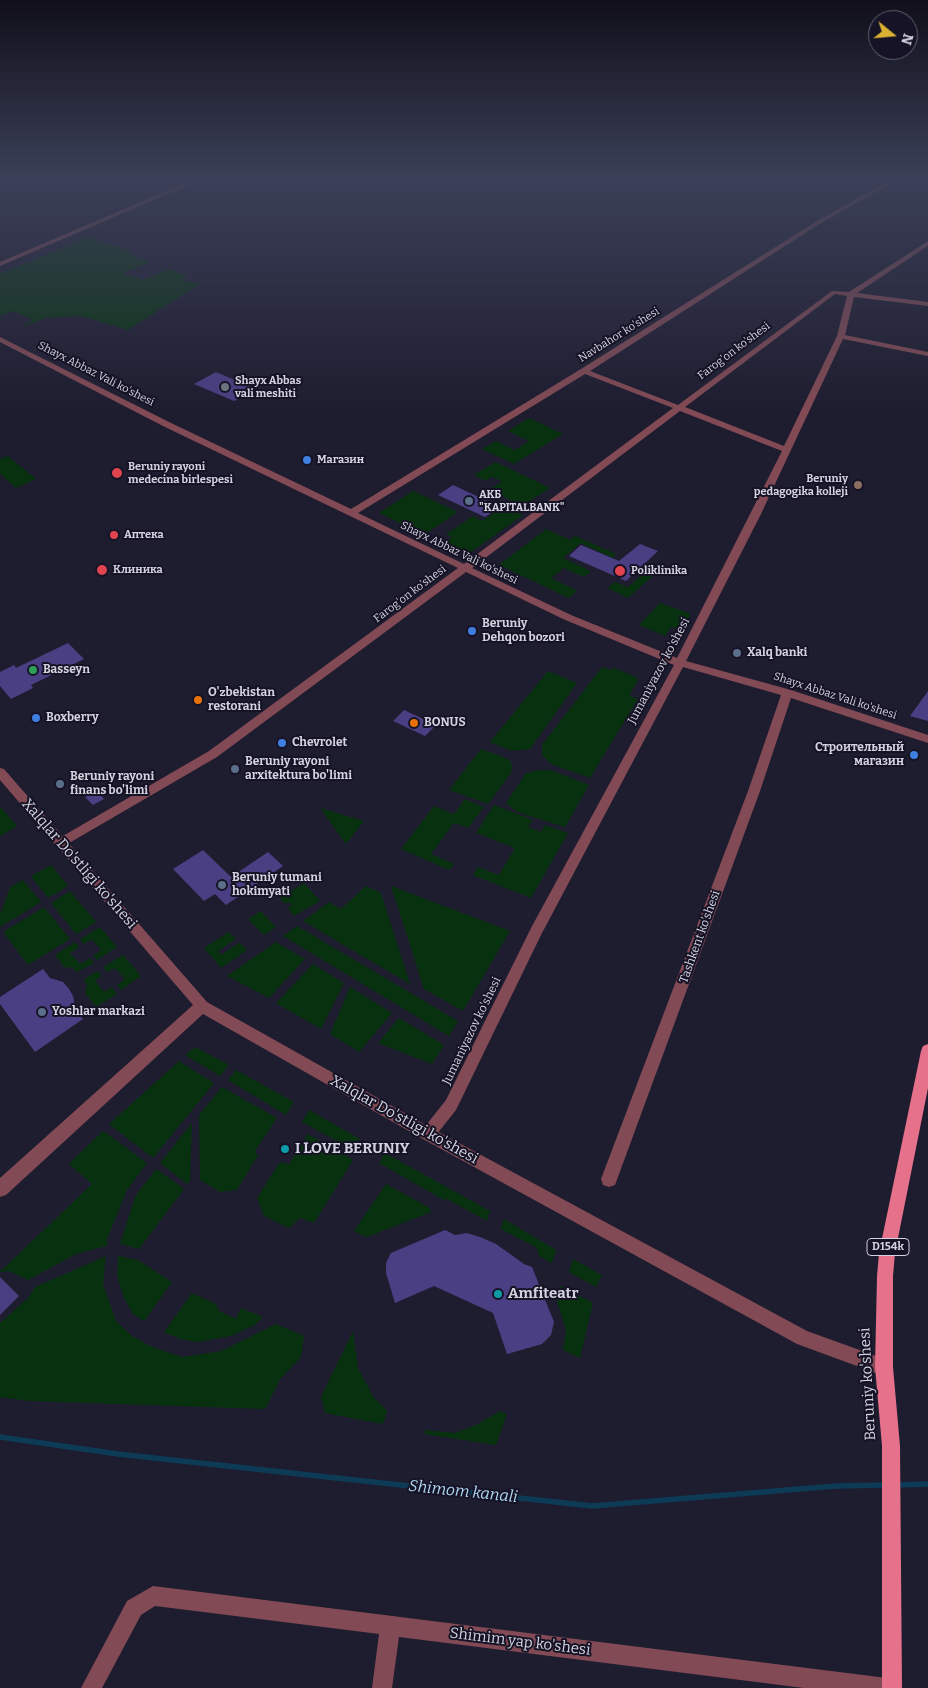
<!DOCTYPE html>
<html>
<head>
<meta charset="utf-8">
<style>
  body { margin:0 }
  #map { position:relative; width:928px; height:1688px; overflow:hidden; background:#1e1c2f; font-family:Bitter,serif }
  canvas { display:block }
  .north { position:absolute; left:868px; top:10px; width:50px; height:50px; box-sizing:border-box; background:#151325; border:1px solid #616070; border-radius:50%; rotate:107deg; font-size:14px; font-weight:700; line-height:20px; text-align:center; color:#d3d3e0 }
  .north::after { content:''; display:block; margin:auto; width:18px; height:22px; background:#dbb233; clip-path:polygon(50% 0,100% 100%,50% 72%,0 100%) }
</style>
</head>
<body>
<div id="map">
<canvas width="928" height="1688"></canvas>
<div class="north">N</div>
</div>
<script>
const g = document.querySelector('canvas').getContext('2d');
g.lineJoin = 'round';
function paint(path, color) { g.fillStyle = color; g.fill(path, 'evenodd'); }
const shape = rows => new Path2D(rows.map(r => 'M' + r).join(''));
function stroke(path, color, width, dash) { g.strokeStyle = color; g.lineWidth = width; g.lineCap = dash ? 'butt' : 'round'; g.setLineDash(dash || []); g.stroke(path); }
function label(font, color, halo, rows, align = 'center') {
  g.font = font + ' Bitter,serif'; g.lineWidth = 4; g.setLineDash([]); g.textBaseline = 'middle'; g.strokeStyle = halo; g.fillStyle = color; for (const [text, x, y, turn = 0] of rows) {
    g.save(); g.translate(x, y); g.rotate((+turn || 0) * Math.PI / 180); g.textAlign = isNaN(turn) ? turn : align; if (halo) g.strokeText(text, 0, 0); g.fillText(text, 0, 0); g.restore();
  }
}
paint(shape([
  [88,237,133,252,129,255,150,262,123,273,143,280,169,269,187,276,183,280,199,284,128,330,81,316,46,318,25,326,23,325,33,320,14,311,0,316,0,274],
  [529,418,563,434,514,464,482,449,496,441,515,450,529,441,508,431],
  [8,456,36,479,16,488,0,474,0,459],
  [496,462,550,488,522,506,489,490,502,481,492,477,485,481,474,475],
  [413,491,458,512,424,535,379,513],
  [504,506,523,515,467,555,444,543,452,537,446,534,473,516,482,521],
  [546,529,570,540,575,536,616,554,613,558,581,543,563,558,591,571,584,577,564,568,551,578,577,591,569,598,499,565],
  [656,563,664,566,628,598,608,588,615,582,628,587],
  [660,603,691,614,681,630,671,627,665,636,639,625],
  [602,667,610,670,614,668,636,677,638,680,629,696,638,699,590,778,551,764,542,755,542,745],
  [548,671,577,683,530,749,512,751,490,742],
  [481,749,506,758,511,762,512,766,511,773,488,804,449,790],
  [540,770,551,770,589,785,565,827,517,812,506,803,526,773],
  [465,799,484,807,468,828,454,823,431,854,454,864,449,870,401,849,434,806,454,814],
  [494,805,533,820,528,827,541,832,545,825,568,833,531,898,473,875,478,867,499,875,515,848,476,833],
  [0,806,17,826,0,836],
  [320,808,364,821,346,844],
  [51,865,68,886,48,898,31,876],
  [23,880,41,902,0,927,0,915,10,887],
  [304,883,320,901,294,916,288,908,292,905,289,902,285,904,280,898],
  [366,886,381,893,410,984,303,921,329,902,341,909],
  [391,886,510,931,463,1011,424,989],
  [70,891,96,922,76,934,51,903],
  [44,907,70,939,28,965,3,932],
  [261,911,276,927,264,935,248,919],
  [297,926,458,1021,449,1036,283,936],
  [100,927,117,947,97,960,93,956,101,950,92,939,84,944,80,939],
  [229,932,236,939,218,951,221,955,240,942,247,950,221,968,204,948],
  [75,942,79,947,70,953,80,964,90,958,94,963,77,972,73,968,64,967,55,955],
  [276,942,305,959,269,998,227,976],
  [123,955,141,976,121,990,117,985,125,979,115,968,107,972,103,967],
  [313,964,344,983,321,1029,276,1003],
  [97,971,102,976,95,980,104,992,112,987,117,994,96,1007,85,993,87,986,84,979],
  [350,987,392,1013,359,1052,330,1034],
  [399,1018,444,1045,432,1064,378,1043],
  [195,1047,229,1065,220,1076,185,1055],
  [179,1061,214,1083,153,1158,109,1124],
  [236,1070,294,1102,286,1115,228,1080],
  [222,1087,277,1118,255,1151,258,1155,237,1190,220,1192,200,1180,199,1115],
  [309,1110,360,1139,354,1150,302,1122],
  [192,1123,190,1181,187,1184,160,1163],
  [103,1131,147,1163,127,1190,107,1239,107,1246,76,1254,28,1280,9,1271,0,1272,0,1269,2,1270,92,1184,69,1164],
  [308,1134,353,1160,314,1223,300,1218,289,1228,264,1216,257,1198,280,1162,289,1164],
  [385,1153,490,1211,487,1221,447,1199,444,1200,379,1163],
  [156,1169,184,1189,139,1249,120,1244,136,1195],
  [386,1184,430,1208,431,1212,367,1237,354,1231],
  [504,1219,556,1250,552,1263,539,1256,537,1248,501,1229],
  [106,1256,103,1284,116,1321,132,1336,150,1346,182,1357,221,1351,276,1324,304,1336,301,1357,280,1379,265,1409,29,1401,0,1397,0,1323,28,1298,35,1287],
  [118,1256,138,1260,172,1282,144,1321,133,1314,124,1298,117,1275],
  [573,1259,602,1275,596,1287,569,1272],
  [560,1286,593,1303,580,1358,563,1350,566,1330,556,1298],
  [192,1293,216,1304,219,1311,236,1319,241,1308,263,1317,255,1325,231,1336,198,1342,180,1339,164,1332],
  [353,1331,358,1368,373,1396,387,1411,383,1424,325,1413,321,1397],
  [500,1411,507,1414,496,1445,424,1434,426,1430,454,1433,476,1425]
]), '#08320f');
stroke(shape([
  [0,1437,118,1454,592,1506,836,1486,885,1485],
  [897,1485,928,1484]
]), '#0d3b56', 5.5);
paint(shape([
  [216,372,256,389,234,401,194,384],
  [453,485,500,507,485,517,438,495],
  [640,544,658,551,626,581,569,556,581,545,619,561],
  [68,643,84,659,31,685,33,688,11,699,0,686,0,672,14,665,16,668],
  [928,691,928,721,910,716],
  [404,710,436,725,425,736,393,721],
  [96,790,104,799,93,805,85,797],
  [203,850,231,877,268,852,283,866,226,905,215,894,204,901,173,869],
  [43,969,50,978,63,982,69,989,73,996,76,1011,83,1019,35,1052,0,1004,0,997],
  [445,1230,455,1235,467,1233,480,1237,496,1244,524,1264,532,1267,554,1322,551,1335,542,1344,507,1354,493,1313,434,1286,395,1303,386,1273,386,1263,391,1253],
  [0,1277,19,1296,0,1315]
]), '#4b3f84');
paint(shape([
  [170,177,181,177,196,182,193,184,170,177],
  [895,177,903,177,821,223,590,371,678,405,832,291,849,292,928,241,928,246,857,293,928,302,928,306,854,297,845,335,928,352,928,356,843,339,760,516,686,661,791,690,928,735,928,743,791,698,760,791,615,1185,609,1187,603,1185,601,1179,748,791,781,695,683,667,541,935,456,1110,433,1139,428,1141,423,1139,420,1134,423,1129,446,1100,531,928,674,665,563,619,466,572,217,757,64,846,56,846,54,843,56,840,209,751,458,568,163,426,0,342,0,337,169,422,351,509,581,369,817,221,895,177],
  [835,294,847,296,837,336,784,446,685,407,835,294],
  [585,374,673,408,464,564,358,513,585,374],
  [680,411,782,451,677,658,571,615,472,568,680,411],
  [153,1586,887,1678,894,1681,897,1688,804,1688,399,1637,392,1688,372,1688,379,1634,155,1606,141,1615,102,1688,81,1688,127,1601,153,1586]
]), '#824a54');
paint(shape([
  [199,177,208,177,0,266,0,262,199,177],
  [0,768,4,769,207,1002,433,1129,807,1331,890,1361,893,1367,890,1373,884,1376,797,1344,423,1139,203,1014,6,1195,0,1197,0,1178,193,1005,0,780,0,768]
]), '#824a54');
paint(shape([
  [928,1044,928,1088,895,1253,893,1276,893,1367,900,1446,902,1688,882,1688,882,1446,875,1367,877,1276,879,1253,921,1051,923,1046,928,1044]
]), '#e5718a');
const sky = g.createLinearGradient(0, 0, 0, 414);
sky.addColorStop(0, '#100f1a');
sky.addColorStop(0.43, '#3b4058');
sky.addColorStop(1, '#3b405800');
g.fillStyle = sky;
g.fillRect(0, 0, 928, 414);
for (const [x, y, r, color] of [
  [225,387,5,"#6b7280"],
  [307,460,5,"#3f7fe0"],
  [117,473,6,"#e0444e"],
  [858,485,5,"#8d6e63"],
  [469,501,5,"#5c6f8a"],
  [114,535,5,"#e0444e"],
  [102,570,6,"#e0444e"],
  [620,571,6,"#e0444e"],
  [472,631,5,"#3f7fe0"],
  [737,653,5,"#5c6f8a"],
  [33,670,5,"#2e9e5b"],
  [198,700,5,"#e8710a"],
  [36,718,5,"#3f7fe0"],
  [414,723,5,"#e8710a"],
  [282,743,5,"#3f7fe0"],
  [914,755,5,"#3f7fe0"],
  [235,769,5,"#5c6f8a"],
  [60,784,5,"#5c6f8a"],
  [222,885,5,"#5c6f8a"],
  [42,1012,5,"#5c6f8a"],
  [285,1149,5,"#0f9aa8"],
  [498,1294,5,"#0f9aa8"]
]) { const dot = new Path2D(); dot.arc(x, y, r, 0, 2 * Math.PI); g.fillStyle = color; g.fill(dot); stroke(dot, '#151325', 2); }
label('11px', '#d3d3e0', '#151325', [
  ["Navbahor ko'shesi",619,335,-32],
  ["Farog'on ko'shesi",734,351,-37],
  ["Shayx Abbaz Vali ko'shesi",96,374,27],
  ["Shayx Abbaz Vali ko'shesi",459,553,26],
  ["Farog'on ko'shesi",410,594,-37],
  ["Shayx Abbaz Vali ko'shesi",835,696,18]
]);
label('bold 11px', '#d3d3e0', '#151325', [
  ["Shayx Abbas",235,381],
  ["vali meshiti",235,394],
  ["Магазин",317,460],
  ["Beruniy rayoni",128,467],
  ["medecina birlespesi",128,480],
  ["Beruniy",848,479,"right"],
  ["pedagogika kolleji",848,492,"right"],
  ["АКБ",479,495],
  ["\"KAPITALBANK\"",479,508],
  ["Аптека",124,535],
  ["Клиника",113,570],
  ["Poliklinika",631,571]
], 'left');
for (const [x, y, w] of [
  [888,1247,42]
]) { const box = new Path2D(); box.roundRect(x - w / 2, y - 8.5, w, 17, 4); g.fillStyle = '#151325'; g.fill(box); stroke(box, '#d3d3e0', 1); }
label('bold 11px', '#d3d3e0', null, [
  ["D154k",888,1247]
]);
label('bold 12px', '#d3d3e0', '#151325', [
  ["Beruniy",482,624],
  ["Dehqon bozori",482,638],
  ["Xalq banki",747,653],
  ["Basseyn",43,670],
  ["O'zbekistan",208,693],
  ["restorani",208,707],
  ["Boxberry",46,718],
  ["BONUS",424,723],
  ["Chevrolet",292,743],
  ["Строительный",904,748,"right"],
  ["магазин",904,762,"right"],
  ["Beruniy rayoni",245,762],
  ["arxitektura bo'limi",245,776],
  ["Beruniy rayoni",70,777],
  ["finans bo'limi",70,791],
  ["Beruniy tumani",232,878],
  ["hokimyati",232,892],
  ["Yoshlar markazi",52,1012]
], 'left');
label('12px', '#d3d3e0', '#151325', [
  ["Jumaniyazov ko'shesi",659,671,-62],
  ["Tashkent ko'shesi",700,937,-70],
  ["Jumaniyazov ko'shesi",472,1031,-64]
]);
label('15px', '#d3d3e0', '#151325', [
  ["Xalqlar Do'stligi ko'shesi",79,864,49],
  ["Xalqlar Do'stligi ko'shesi",404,1120,29],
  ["Beruniy ko'shesi",868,1384,-93],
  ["Shimim yap ko'shesi",520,1642,7]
]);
label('bold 15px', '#d3d3e0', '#151325', [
  ["I LOVE BERUNIY",295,1149],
  ["Amfiteatr",508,1294]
], 'left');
label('italic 16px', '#aed5f1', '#151325', [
  ["Shimom kanali",463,1492,6]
]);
</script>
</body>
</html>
